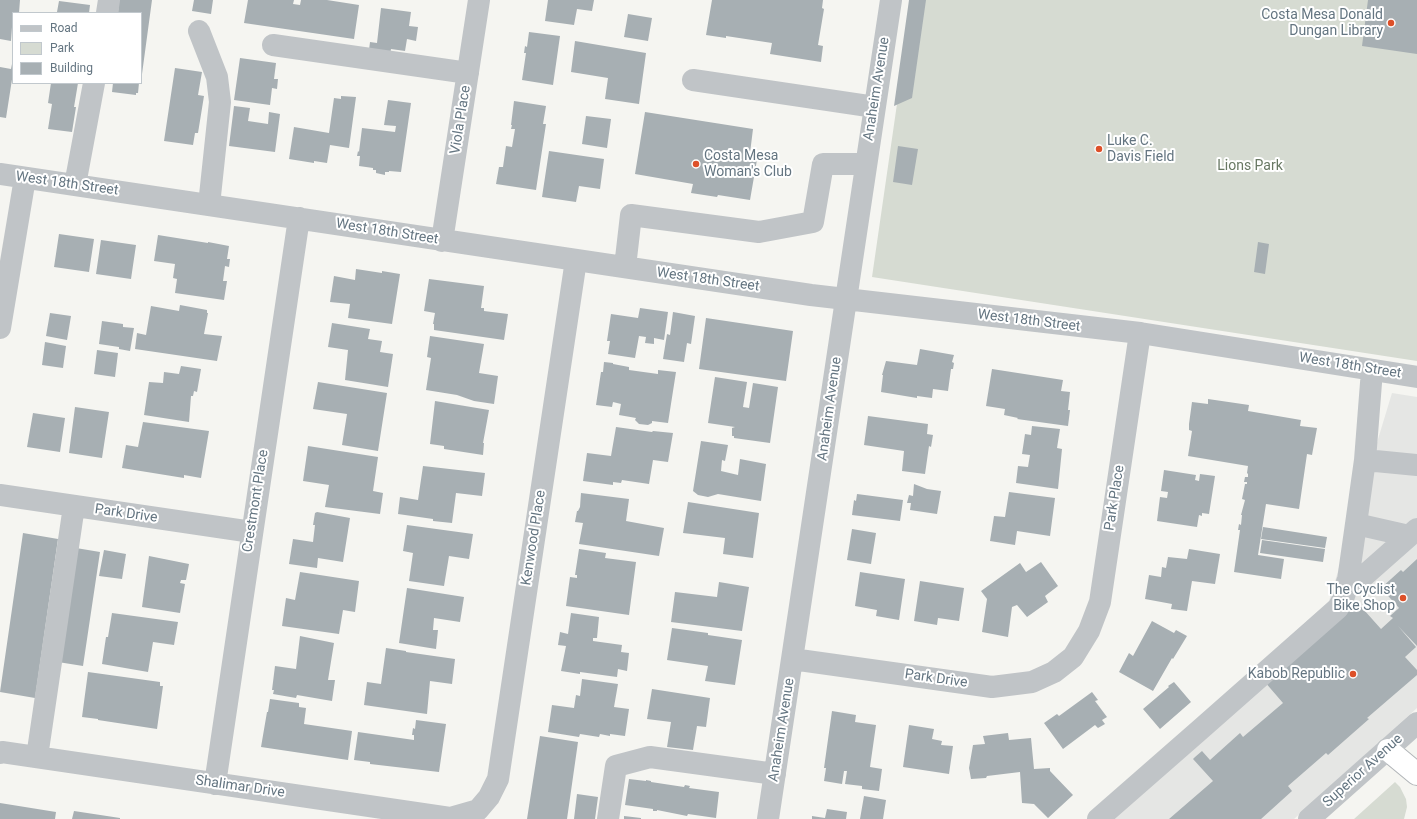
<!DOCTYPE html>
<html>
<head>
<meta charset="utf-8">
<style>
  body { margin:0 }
  #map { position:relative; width:1417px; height:819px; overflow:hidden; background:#f5f5f1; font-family:Roboto,sans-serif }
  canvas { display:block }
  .legend { position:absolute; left:12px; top:12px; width:130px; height:72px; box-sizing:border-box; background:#fff; border:1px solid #c1c8cd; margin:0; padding:5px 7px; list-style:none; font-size:12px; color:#647581 }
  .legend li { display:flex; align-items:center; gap:8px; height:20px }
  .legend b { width:20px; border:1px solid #c1c8cd }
</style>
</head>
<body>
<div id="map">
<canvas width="1417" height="819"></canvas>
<ul class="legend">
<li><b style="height:5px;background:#c0c4c7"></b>Road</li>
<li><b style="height:11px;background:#d6dbd2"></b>Park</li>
<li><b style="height:11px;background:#a7afb3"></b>Building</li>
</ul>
</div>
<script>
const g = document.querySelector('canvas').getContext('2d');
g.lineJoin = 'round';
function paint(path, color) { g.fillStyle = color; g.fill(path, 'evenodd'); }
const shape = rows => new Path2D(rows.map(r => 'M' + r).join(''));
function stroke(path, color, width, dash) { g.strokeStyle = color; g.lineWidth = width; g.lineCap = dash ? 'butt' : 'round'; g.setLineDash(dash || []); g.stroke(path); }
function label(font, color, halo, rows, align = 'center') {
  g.font = font + ' Roboto,sans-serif'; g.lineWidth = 4; g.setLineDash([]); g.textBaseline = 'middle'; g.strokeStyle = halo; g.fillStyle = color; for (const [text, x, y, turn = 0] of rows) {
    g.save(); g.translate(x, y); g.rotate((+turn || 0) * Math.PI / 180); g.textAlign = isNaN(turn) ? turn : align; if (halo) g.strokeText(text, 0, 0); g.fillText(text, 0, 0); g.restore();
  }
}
paint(shape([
  [1392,393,1417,397,1417,708,1294,819,1088,819,1329,601]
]), '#e5e6e4');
paint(shape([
  [912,0,1417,0,1417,361,872,277],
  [1395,782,1400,787,1406,799,1407,807,1404,819,1354,819]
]), '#d6dbd2');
paint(shape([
  [0,0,20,0,19,13,13,13,11,41,0,39],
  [119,0,152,0,142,74,141,13,118,13],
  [194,0,213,0,211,14,192,11],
  [248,0,294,0,293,4,300,5,301,0,327,0,359,5,354,39,244,23],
  [548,0,594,0,592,11,577,9,574,25,545,21],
  [712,0,823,0,822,8,824,9,818,45,823,46,821,62,770,54,772,43,726,36,726,38,706,35],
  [909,0,926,0,912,98,894,106],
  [1368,0,1417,0,1417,54,1362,46],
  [59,1,90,5,89,13,57,12],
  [381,8,411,12,409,26,418,27,416,41,407,39,405,51,391,49,389,61,368,58,370,42,377,43],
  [628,14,652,18,648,41,624,37],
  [529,32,560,36,553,85,522,80,526,53,524,53,525,46,527,47],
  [575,41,646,53,639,104,605,99,608,78,571,72],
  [240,58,276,63,274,79,278,79,277,89,272,88,270,105,234,100],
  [12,64,13,73,6,118,0,117,0,67,11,69],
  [175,68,202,72,198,95,204,96,198,133,195,133,193,145,164,141],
  [51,83,78,83,74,107,76,107,72,132,48,129,52,104,48,103],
  [113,83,139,83,138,93,136,93,136,95,112,92],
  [341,96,356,97,349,148,330,145,327,163,314,161,314,163,289,159,294,127,329,133,334,98,341,99],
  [388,100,411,103,401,172,389,171,389,172,385,172,385,175,376,173,376,170,373,170,373,168,359,166,360,156,357,156,358,151,359,152,362,128,395,132,396,126,384,125],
  [514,101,546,106,543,124,546,124,536,190,496,184,499,167,503,167,506,146,512,147,515,129,511,129,512,125,511,125],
  [234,106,250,108,248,121,268,124,269,112,280,114,275,152,229,146],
  [645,112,753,129,750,153,758,154,750,200,718,195,717,197,691,193,693,184,635,174],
  [586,116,611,119,607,148,582,144],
  [898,146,918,149,912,185,893,182],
  [549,151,604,159,600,189,579,186,576,202,542,197],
  [59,234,94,239,89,272,54,267],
  [158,235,208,243,208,242,229,246,227,259,230,259,229,267,225,266,223,281,227,281,224,300,175,293,177,279,173,278,175,264,154,261],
  [101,240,136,245,131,279,96,274],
  [1258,242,1269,244,1265,274,1254,272],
  [356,269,382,273,382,271,400,274,392,324,348,318,350,304,330,302,334,276,355,280],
  [429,279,484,286,481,308,484,308,484,311,508,314,504,340,434,330,434,324,433,324,435,313,424,311],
  [180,305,207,310,207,313,208,313,204,334,222,336,217,361,135,349,137,333,146,335,151,306,179,311],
  [640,308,668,312,664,340,654,338,654,344,645,343,646,337,639,336,635,358,608,354,610,341,607,341,611,314,638,318],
  [673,312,695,316,691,344,687,343,684,362,663,359,667,334,670,335],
  [50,313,71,316,67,340,46,336],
  [706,318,793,331,786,381,699,369],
  [102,321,123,324,123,327,134,328,130,351,119,349,119,347,99,344],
  [332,323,370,329,368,339,382,341,380,352,393,354,388,387,345,380,348,350,328,347],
  [430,336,484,344,479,373,498,376,494,404,474,401,457,395,426,390,431,358,427,357],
  [45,342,66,346,63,368,42,365],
  [920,349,954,355,952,362,954,363,953,369,951,369,948,391,933,389,932,398,917,396,917,398,881,392,883,375,882,375,886,361,917,365],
  [97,350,118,353,115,377,94,374],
  [604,362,613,363,613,364,629,367,629,370,658,374,658,370,676,372,668,423,652,421,652,423,648,425,639,424,635,420,636,418,619,415,621,404,613,402,612,407,596,405,601,372,603,372],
  [181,366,201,369,197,392,194,391,193,396,191,396,189,422,144,415,149,382,163,383,164,372,179,374],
  [992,369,1063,380,1061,391,1070,392,1068,410,1070,410,1068,426,1017,419,1018,418,1004,415,1005,409,986,406],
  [715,377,747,382,743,407,749,408,753,383,778,387,770,443,734,438,734,436,732,436,732,428,735,427,708,423],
  [318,382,387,393,378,451,342,445,347,414,313,409],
  [1208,399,1249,405,1248,411,1301,420,1300,426,1317,428,1312,455,1307,454,1299,509,1266,504,1258,555,1284,559,1281,579,1234,572,1240,530,1238,530,1239,524,1241,525,1242,515,1241,515,1245,500,1242,499,1245,484,1247,484,1247,482,1244,482,1245,477,1248,477,1248,474,1247,473,1248,466,1188,456,1192,431,1189,430,1189,424,1192,402,1208,404],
  [435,401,489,410,483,443,484,443,483,455,444,449,444,446,430,444],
  [75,407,109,412,102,458,69,453],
  [33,413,65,418,60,452,27,447],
  [868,416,928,424,927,434,933,435,931,447,929,446,925,474,902,471,904,451,864,445],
  [143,422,209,431,201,478,184,475,184,478,122,468,126,445,138,447],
  [1032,426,1060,429,1057,448,1062,449,1058,489,1016,483,1018,466,1028,467,1030,455,1022,454,1025,434,1031,435],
  [616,427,652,432,653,431,673,433,668,462,653,460,649,484,622,480,621,483,613,482,613,485,583,481,587,453,611,456],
  [701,441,728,445,725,461,722,460,721,471,738,475,740,459,766,464,761,501,718,494,708,497,698,495,693,491],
  [308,446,378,457,373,491,383,493,380,514,325,507,329,485,303,481],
  [423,466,485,473,482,496,456,493,452,523,433,521,433,519,398,514,400,497,418,500],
  [1164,470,1196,475,1195,480,1199,481,1200,474,1215,476,1209,514,1202,513,1202,516,1199,515,1197,527,1157,521,1160,497,1167,498,1168,492,1161,491],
  [914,484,927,489,941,491,937,514,910,510,911,503,907,503,909,495,913,496],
  [1009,492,1055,498,1050,536,1017,531,1015,545,990,541,994,516,1005,517],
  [581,493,629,499,626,521,664,528,659,556,579,544,583,523,575,522,577,511,578,511,580,507],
  [857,494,903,500,900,521,852,515,854,500,856,501],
  [688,502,759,513,753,558,723,554,725,538,683,533],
  [317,512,350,518,343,562,318,558,317,568,289,564,293,539,313,542,315,525,313,525,315,513],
  [407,525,473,534,469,559,449,556,444,586,409,581,413,553,403,551],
  [1263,527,1327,537,1325,548,1261,539],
  [852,529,876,533,871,564,847,560],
  [23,533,58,539,35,698,0,692],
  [1262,540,1325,549,1323,562,1260,553],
  [76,548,100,552,83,666,58,662],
  [579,549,606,553,605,558,636,562,629,615,566,606,570,577,577,578,577,575,575,575],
  [1189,549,1220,554,1215,584,1192,581,1187,611,1171,609,1172,604,1145,599,1149,575,1161,577,1162,567,1166,568,1168,557,1187,559],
  [104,550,126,554,122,579,99,576],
  [149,556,189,564,186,580,181,580,180,583,185,584,180,613,142,607],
  [1417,559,1417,646,1398,626,1416,647,1405,657,1417,670,1417,675,1367,718,1369,719,1328,755,1326,753,1288,786,1292,791,1261,819,1169,819,1213,781,1193,759,1195,757,1202,751,1210,760,1240,733,1243,737,1283,703,1264,681,1356,601,1381,629,1393,618,1390,616,1399,608,1381,588,1401,570,1403,572],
  [1041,562,1058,586,1045,596,1048,602,1027,617,1017,605,1012,607,1008,637,982,632,987,599,981,591,1020,563,1026,572],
  [300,572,359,581,355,612,343,610,339,634,282,626,286,598,295,600],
  [860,572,905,579,899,620,876,616,877,610,855,606],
  [920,581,964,588,959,621,938,618,937,625,914,621],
  [719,582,749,587,742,631,671,622,675,592,717,597],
  [407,588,464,597,460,622,434,618,433,630,438,630,436,649,399,643],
  [112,613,178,622,174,645,153,642,148,672,102,664,106,637,108,637],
  [571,613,599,617,597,638,593,638,593,641,622,645,621,652,629,653,627,671,618,669,617,677,580,672,580,674,561,671,566,646,558,645,560,632,568,634],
  [1152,621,1174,633,1176,630,1187,636,1173,659,1172,658,1153,691,1119,672,1129,653,1133,656],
  [672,628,708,633,708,635,742,640,735,685,705,681,708,666,667,660],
  [300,636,334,643,328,680,335,680,332,701,297,695,296,698,273,694,274,690,272,690,275,666,296,669],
  [386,648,406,651,406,652,455,659,452,684,430,681,427,714,364,705,367,682,381,684],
  [88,672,160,682,160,686,163,686,157,729,98,720,98,719,82,717],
  [582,679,618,684,614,707,629,709,625,736,610,734,610,736,600,734,599,737,580,734,579,737,548,732,552,705,574,708,576,695,580,696],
  [1174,682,1191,702,1160,729,1143,709,1169,687,1168,686],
  [652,689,710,698,706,727,697,726,693,750,667,747,671,722,647,719],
  [1092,692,1098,700,1095,701,1107,717,1102,720,1105,724,1098,728,1095,725,1063,749,1044,723,1057,714,1059,716],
  [270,699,299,703,299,707,306,708,304,724,352,731,348,760,261,747,267,712,268,712],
  [832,711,856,715,855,722,876,725,870,767,882,769,879,791,862,789,862,786,845,784,847,771,844,771,842,784,824,781,826,768,824,768],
  [416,720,446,724,439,772,370,764,370,762,354,760,358,732,414,740,414,735,412,735,413,728,415,729],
  [909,725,934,729,932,739,942,741,941,745,953,746,949,774,903,767],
  [1008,733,1009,740,1031,738,1034,769,1050,768,1050,771,1073,795,1048,818,1034,804,1022,803,1020,772,987,776,986,778,971,779,969,768,973,745,985,744,983,736],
  [540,736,578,742,567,819,527,819],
  [629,779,646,781,646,780,651,781,651,782,684,787,685,785,690,786,689,788,719,792,716,818,688,814,687,816,657,810,657,811,653,811,653,809,625,805],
  [577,794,598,797,595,819,574,819],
  [864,796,886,800,883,819,860,819],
  [0,803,56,812,55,819,0,819],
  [827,809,847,812,846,819,812,819,812,816,825,818],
  [74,811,120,818,120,819,72,819],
  [624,816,641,818,641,819,624,819]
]), '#a7afb3');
const highway = shape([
  [1388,750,1417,774]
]);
stroke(highway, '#b1b5b8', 24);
stroke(shape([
  [107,13,109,0],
  [199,31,217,77,220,102,209,205],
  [273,45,468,73],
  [693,80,875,107],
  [0,174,811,295,1140,333,1417,377],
  [75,185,94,83],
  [442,241,479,0],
  [625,267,631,215,759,232,813,222,823,164,866,164],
  [0,328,25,178],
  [1365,460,1417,465],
  [0,495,252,532],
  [1356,524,1409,536],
  [1347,582,1365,575,1417,529],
  [792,659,992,687,1032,682,1054,672,1073,657,1089,631,1100,602,1140,333],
  [0,753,2,752,450,818,478,810,489,797,498,779,576,260],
  [37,757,74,506],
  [215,784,299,218],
  [608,819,616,766,650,757,775,774],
  [768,819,891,0],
  [1098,819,1202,728,1338,608,1343,599,1347,587,1356,524,1365,460,1372,370],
  [1309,819,1417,723]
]), '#c0c4c7', 22);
stroke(highway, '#fff', 22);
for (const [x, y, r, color] of [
  [1391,23,4,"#dd5029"],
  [1099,149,4,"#dd5029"],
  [696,164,4,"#dd5029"],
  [1403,598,4,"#dd5029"],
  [1353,674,4,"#dd5029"]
]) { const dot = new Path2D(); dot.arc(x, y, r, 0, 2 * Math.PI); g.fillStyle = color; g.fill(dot); stroke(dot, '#fff', 1.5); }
label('14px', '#647581', '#fff', [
  ["Costa Mesa Donald",1383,15],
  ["Dungan Library",1383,31],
  ["Luke C.",1107,141,"left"],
  ["Davis Field",1107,157,"left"],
  ["Costa Mesa",704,156,"left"],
  ["Woman's Club",704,172,"left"],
  ["The Cyclist",1395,590],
  ["Bike Shop",1395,606],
  ["Kabob Republic",1345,674]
], 'right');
label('14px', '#647581', '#fff', [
  ["Anaheim Avenue",877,89,-81],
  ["Viola Place",461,120,-81],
  ["West 18th Street",67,184,8],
  ["West 18th Street",387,232,9],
  ["West 18th Street",708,280,8],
  ["West 18th Street",1029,321,7],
  ["West 18th Street",1350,366,9],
  ["Anaheim Avenue",830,409,-82],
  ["Park Place",1115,498,-81],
  ["Crestmont Place",256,501,-81],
  ["Park Drive",126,514,8],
  ["Kenwood Place",534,538,-81],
  ["Park Drive",936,679,8],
  ["Anaheim Avenue",782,730,-81],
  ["Superior Avenue",1363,771,-42],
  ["Shalimar Drive",240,787,8]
]);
label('14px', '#687863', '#fff', [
  ["Lions Park",1250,166]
]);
</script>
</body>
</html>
